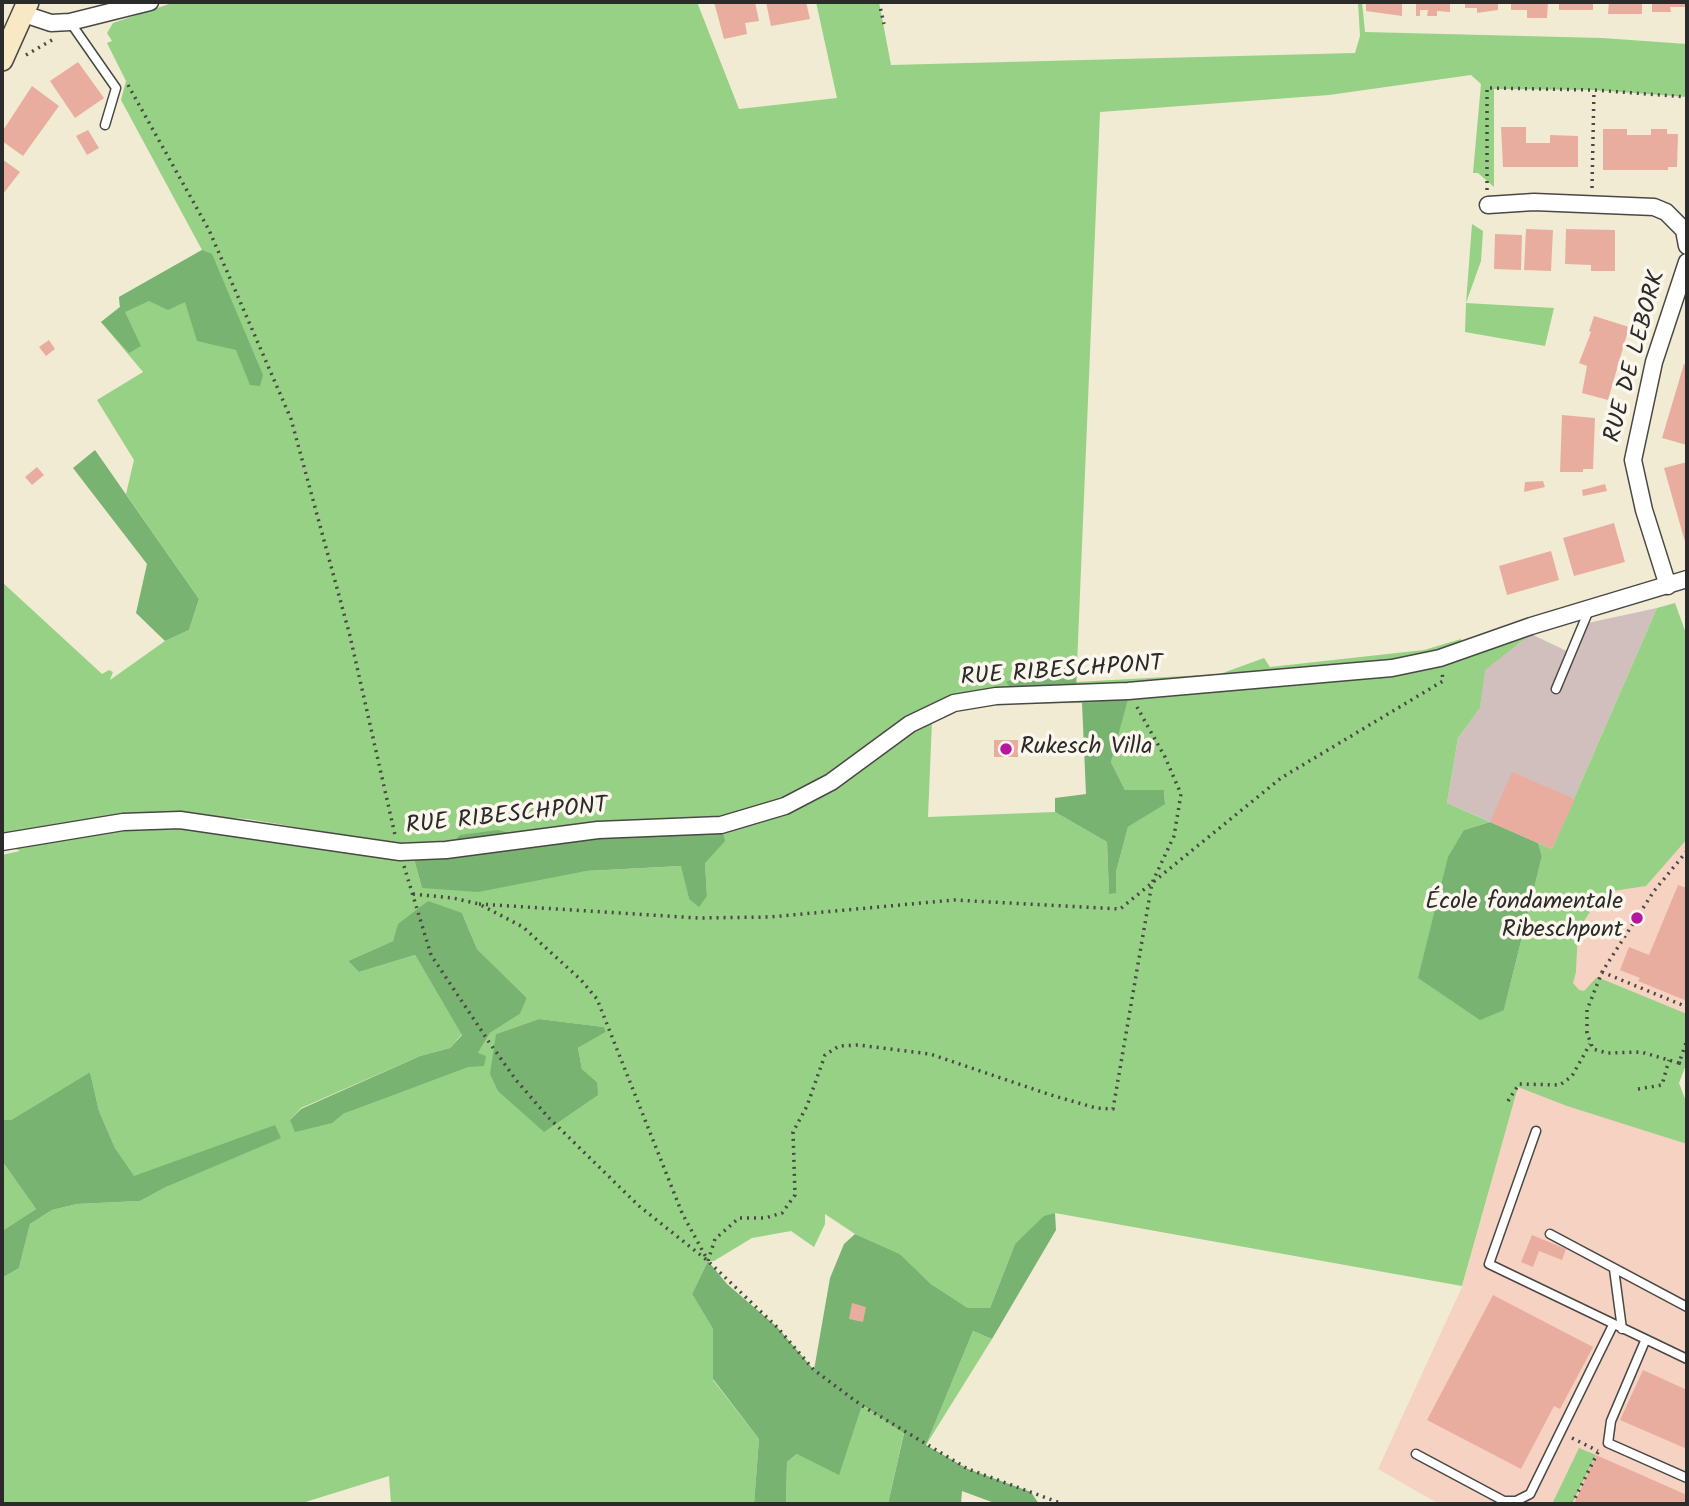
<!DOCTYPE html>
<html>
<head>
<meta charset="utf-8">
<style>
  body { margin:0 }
  #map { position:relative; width:1689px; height:1506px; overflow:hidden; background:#f1ebd3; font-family:Kalam,sans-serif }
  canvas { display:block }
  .frame { position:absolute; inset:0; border:4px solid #2b2b2b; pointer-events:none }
</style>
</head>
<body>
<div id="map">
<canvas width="1689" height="1506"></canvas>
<div class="frame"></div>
</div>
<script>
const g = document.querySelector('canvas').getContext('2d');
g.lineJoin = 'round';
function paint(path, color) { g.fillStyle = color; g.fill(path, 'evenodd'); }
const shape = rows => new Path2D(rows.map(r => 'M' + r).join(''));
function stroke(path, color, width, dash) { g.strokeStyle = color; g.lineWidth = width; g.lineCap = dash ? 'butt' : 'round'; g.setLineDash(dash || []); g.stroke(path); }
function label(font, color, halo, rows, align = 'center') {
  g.font = font + ' Kalam,sans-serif'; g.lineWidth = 7; g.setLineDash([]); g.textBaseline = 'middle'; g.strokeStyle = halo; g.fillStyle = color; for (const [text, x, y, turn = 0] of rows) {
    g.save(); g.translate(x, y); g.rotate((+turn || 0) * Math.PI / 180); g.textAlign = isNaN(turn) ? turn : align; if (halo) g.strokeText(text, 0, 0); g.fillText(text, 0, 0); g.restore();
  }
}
paint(shape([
  [1687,720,1687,1062,1658,1134,1687,1144,1687,1504,1572,1504,1596,1455,1579,1449,1552,1504,1439,1504,1378,1469,1462,1287,1518,1087,1576,972,1578,930,1594,906,1613,891]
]), '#f6d2c3');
paint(shape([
  [1657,608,1552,849,1447,803,1458,738,1480,708,1484,670,1531,634,1571,653,1583,624]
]), '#d1bfbd');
paint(shape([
  [175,2,697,2,739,109,837,98,816,2,879,2,891,65,1355,53,1360,36,1358,2,1362,2,1365,32,1602,38,1687,44,1687,97,1594,90,1494,89,1494,187,1478,173,1473,173,1481,84,1471,75,1329,95,1100,112,1077,665,1057,658,1076,692,1076,682,1220,674,1264,658,1270,667,1424,650,1461,639,1465,656,1531,634,1485,670,1480,708,1458,738,1447,803,1490,822,1464,830,1504,1010,1542,856,1538,843,1552,849,1657,608,1675,603,1687,636,1687,839,1646,886,1613,891,1594,906,1578,930,1576,972,1573,983,1579,990,1584,991,1597,977,1687,1014,1687,1062,1679,1083,1687,1104,1687,1144,1567,1106,1518,1087,1462,1286,1055,1213,1015,1244,990,1308,968,1308,931,1284,900,1254,855,1234,825,1214,825,1224,814,1247,791,1231,752,1238,714,1261,708,1261,692,1294,713,1329,713,1380,759,1439,754,1504,391,1504,389,1476,299,1504,2,1504,2,1278,19,1268,30,1224,52,1210,77,1204,140,1201,168,1186,134,1177,115,1148,99,1111,90,1072,11,1120,2,1120,2,855,20,851,11,847,98,829,179,824,249,831,393,860,414,859,422,888,586,871,682,866,689,899,707,896,705,863,452,843,418,847,247,819,169,814,106,817,2,837,2,582,102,674,109,670,113,672,110,680,165,641,189,630,199,599,126,494,134,460,97,400,143,372,101,322,120,307,119,297,202,250,121,100,126,81,107,43,112,41,107,33,113,23],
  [1087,699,1127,699,1111,762,1125,790,1164,790,1165,803,1128,827,1116,872,1116,893,1109,893,1107,842,1055,812,928,817,932,721,956,711,997,704,1082,703],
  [462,913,477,949,527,998,520,1014,490,1033,478,1053,484,1066,468,1066,343,1114,290,1120,301,1108,420,1056,450,1048,462,1034,415,955,359,972,348,961,393,941,399,924],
  [539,1019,604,1027,606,1032,578,1048,582,1069,597,1082,496,1034],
  [1472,224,1483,231,1481,261,1466,303,1554,308,1545,346,1465,332,1466,303],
  [2,1161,36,1209,2,1231],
  [973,1331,992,1339,926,1445],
  [861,1405,904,1432,888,1504,786,1504,787,1462],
  [1579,1448,1596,1455,1572,1504,1552,1504]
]), '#96d185');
paint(shape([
  [202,250,212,254,263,375,260,386,250,385,236,350,197,341,185,302,168,310,149,301,125,312,141,346,129,353,101,322,120,307,119,297],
  [95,450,199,599,189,630,165,641,136,613,147,564,73,468],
  [1057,658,1077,665,1076,693,1016,695,1006,682],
  [1087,699,1128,699,1111,762,1125,790,1164,790,1165,804,1128,827,1116,872,1116,893,1109,894,1107,842,1055,812,1055,798,1086,794,1082,703],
  [1490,822,1538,843,1542,856,1504,1010,1480,1020,1418,978,1448,857,1464,830],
  [721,825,725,841,705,863,707,896,699,907,689,899,681,866,586,871,478,892,422,888,414,859,445,850,460,835,498,830,509,833,510,841],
  [428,901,462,913,477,949,527,998,520,1014,490,1033,478,1053,486,1056,484,1066,468,1067,343,1114,332,1123,295,1132,290,1120,301,1109,420,1056,450,1048,462,1035,415,955,359,972,348,961,393,941,398,924],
  [539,1019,604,1027,606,1032,578,1048,582,1069,597,1082,598,1095,544,1132,498,1091,490,1074,496,1034],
  [90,1072,99,1111,115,1148,134,1176,275,1125,281,1138,168,1186,140,1201,77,1204,52,1210,30,1224,19,1268,2,1278,2,1231,36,1209,2,1161,2,1120,11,1120],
  [1055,1213,1056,1230,992,1339,973,1331,926,1445,968,1469,1031,1492,1039,1504,997,1504,962,1491,961,1504,888,1504,904,1433,862,1405,839,1475,797,1454,787,1462,786,1504,754,1504,759,1439,713,1379,713,1329,692,1294,708,1261,727,1284,777,1327,814,1370,830,1278,844,1244,855,1234,900,1254,931,1284,968,1308,990,1308,1015,1244,1044,1216]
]), '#78b372');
paint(shape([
  [714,2,755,2,759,21,745,23,747,34,724,39],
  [766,2,806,2,810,19,771,26],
  [1366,2,1402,2,1402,16,1366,11],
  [1416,2,1450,2,1450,12,1437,11,1437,16,1427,16,1428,10,1420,10,1420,16,1416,16],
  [1465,2,1498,2,1498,10,1477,13,1477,8,1465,8],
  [1511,2,1548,2,1547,18,1527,18,1527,10,1511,10],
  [1559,2,1593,2,1593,10,1559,10],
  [1609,2,1642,2,1642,14,1608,14],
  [1652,2,1686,2,1686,7,1670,7,1671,12,1652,12],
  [78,62,104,98,75,118,50,81],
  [32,86,59,106,23,156,2,141,2,132],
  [1501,127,1526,127,1526,143,1550,143,1550,135,1578,136,1578,167,1503,167],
  [1603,129,1627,129,1627,135,1651,135,1651,129,1667,129,1667,134,1678,134,1677,167,1668,167,1668,170,1603,170],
  [88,130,99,148,87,155,76,136],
  [2,159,20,172,3,194,2,193],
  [1526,229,1553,230,1551,271,1524,270],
  [1566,229,1615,230,1615,271,1591,271,1591,265,1565,264],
  [1495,234,1522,235,1521,270,1494,269],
  [1594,316,1629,327,1608,400,1582,393,1587,366,1579,363,1591,332,1589,331],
  [49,340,55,349,46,356,39,347],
  [1684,364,1687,365,1687,445,1662,438],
  [1562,415,1595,418,1593,469,1583,469,1583,472,1560,472],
  [1687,462,1687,541,1685,542,1664,468],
  [37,467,44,475,32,485,25,477],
  [1543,481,1545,487,1524,492,1525,482],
  [1605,484,1607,491,1583,496,1582,490],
  [1614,523,1625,562,1574,576,1563,538],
  [1551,551,1559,580,1507,595,1499,566],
  [994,740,1018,740,1018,757,994,757],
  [1512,772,1575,799,1552,849,1490,822],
  [1678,885,1687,888,1687,1001,1638,981,1640,978,1620,970,1629,947,1649,955],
  [1532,1235,1566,1249,1562,1260,1539,1251,1533,1267,1521,1262],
  [1493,1295,1593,1347,1560,1409,1554,1406,1521,1469,1427,1420],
  [852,1303,866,1307,863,1322,849,1319],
  [1643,1370,1687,1390,1687,1449,1620,1420],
  [1596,1455,1687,1495,1687,1504,1574,1504]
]), '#e9ad9f');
const lane = shape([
  [70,22,116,88,105,125],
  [1556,689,1589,610],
  [1536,1131,1489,1264,1687,1359],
  [1550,1234,1687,1307],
  [1614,1269,1622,1329],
  [1645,1341,1611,1421,1608,1443,1687,1478],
  [1416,1454,1504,1501,1516,1501,1530,1494,1613,1325]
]);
const street = shape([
  [24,14,51,23,70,22,150,2],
  [1488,205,1534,202,1654,207,1666,212,1684,230,1687,246],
  [1668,586,1644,510,1633,460,1654,362,1687,262],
  [2,842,123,822,180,820,400,852,446,850,598,830,721,825,785,806,831,782,910,724,954,703,996,696,1128,691,1392,668,1440,658,1531,626,1687,579]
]);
const secondary = shape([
  [2,60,28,2]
]);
stroke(lane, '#494844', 11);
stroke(street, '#494844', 19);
stroke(secondary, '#494844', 24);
stroke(shape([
  [879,2,884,24],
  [26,55,52,40],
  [128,85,209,230,291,419,350,636,395,835],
  [1592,188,1594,90],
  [1487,190,1487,88,1594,90,1687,97],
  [1687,851,1654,891,1602,972,1587,1010,1587,1033,1593,1049,1607,1053,1641,1052,1679,1063,1687,1040],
  [404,866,431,955,489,1042,516,1080,548,1117,639,1206,708,1261,777,1327,814,1370,861,1405,968,1469,1063,1504],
  [413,894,453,898,479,904,523,927,581,980,597,999,682,1213,707,1259],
  [479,904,698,918,770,917,954,900,1120,909,1281,778,1443,681,1442,672],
  [1602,972,1687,1007],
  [1679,1063,1687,1066],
  [1638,1089,1662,1085,1669,1060],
  [1508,1101,1519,1084,1560,1085,1572,1076,1590,1044],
  [708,1261,715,1239,739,1218,765,1218,782,1213,795,1195,793,1132,807,1106,825,1055,839,1046,858,1045,930,1054,1051,1095,1096,1108,1113,1109,1152,883,1174,836,1181,794,1165,757,1137,707],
  [1572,1438,1598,1451],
  [1572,1504,1599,1450]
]), '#494844', 3.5, [2, 5]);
stroke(lane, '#fff', 8);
stroke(street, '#fff', 16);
stroke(secondary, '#f8e8c3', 21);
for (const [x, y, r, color] of [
  [1006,749,7,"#b5179e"],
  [1637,918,7,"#b5179e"]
]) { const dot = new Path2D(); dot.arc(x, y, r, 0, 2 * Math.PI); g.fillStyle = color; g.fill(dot); stroke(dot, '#fbf7ec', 2.5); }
label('24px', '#2b2b2b', '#fbf7ec', [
  ["RUE DE LEBORK",1637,357,-75],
  ["RUE RIBESCHPONT",1062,673,-4],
  ["RUE RIBESCHPONT",507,818,-6]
]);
label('24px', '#2b2b2b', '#fbf7ec', [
  ["Rukesch Villa",1020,749],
  ["École fondamentale",1623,904,"right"],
  ["Ribeschpont",1623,932,"right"]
], 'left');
</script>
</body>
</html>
